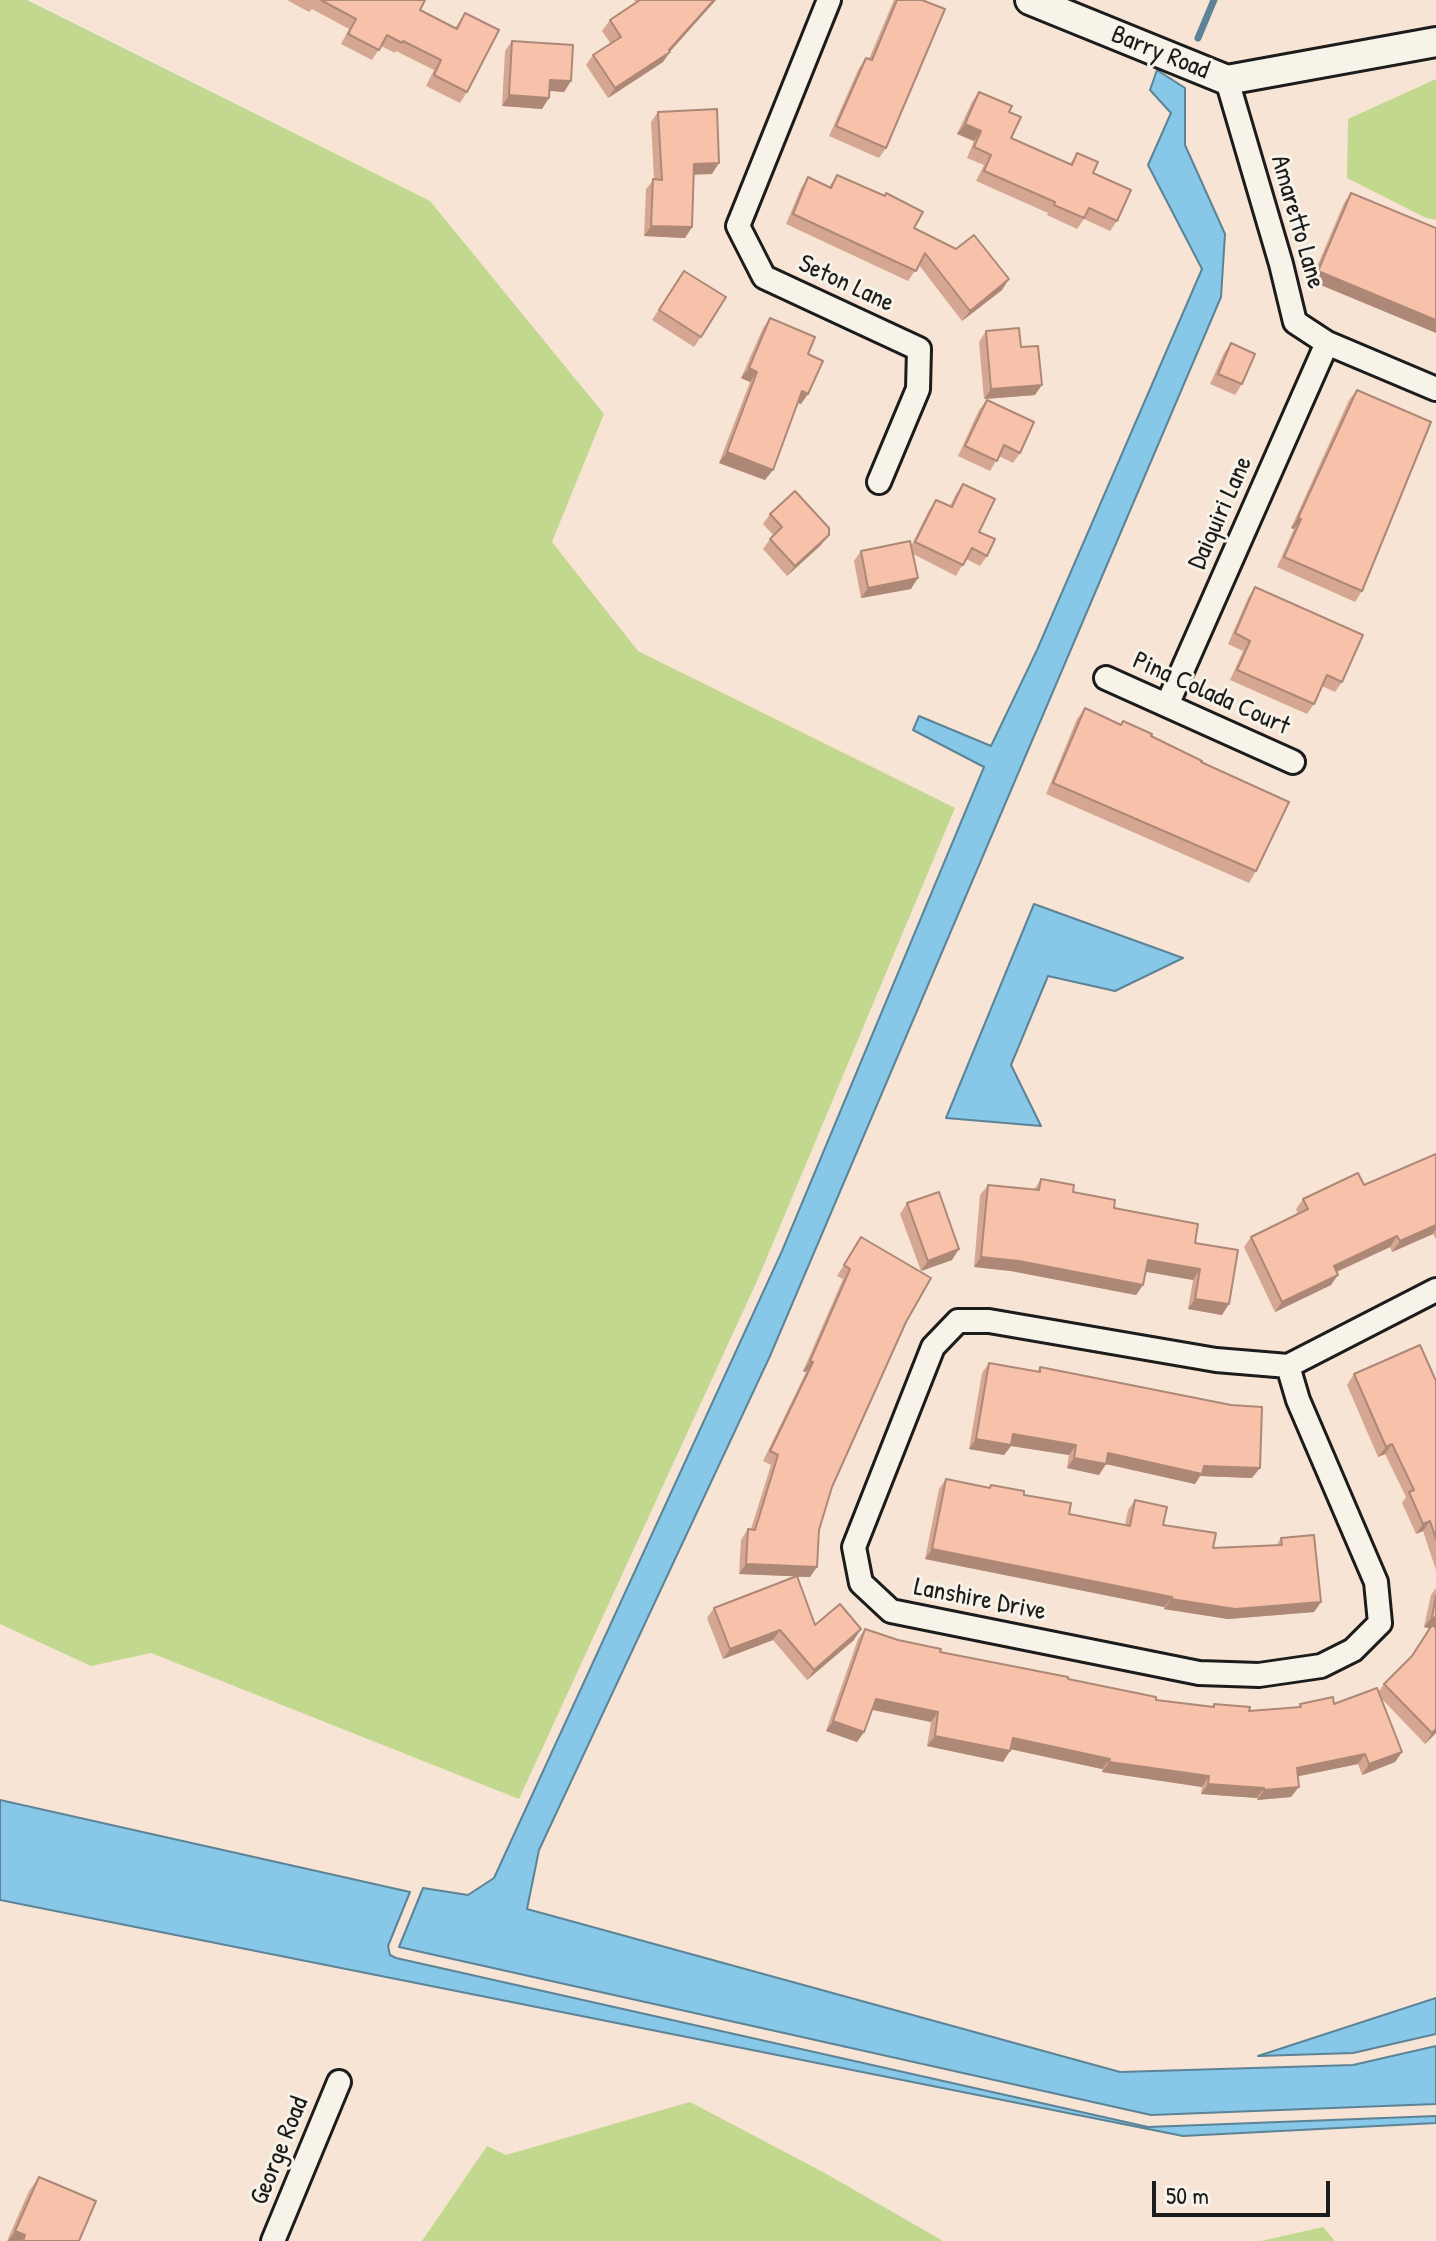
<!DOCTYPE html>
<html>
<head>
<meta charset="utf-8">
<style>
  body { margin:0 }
  #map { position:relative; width:1436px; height:2241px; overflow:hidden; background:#f7e4d5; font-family:"Patrick Hand",sans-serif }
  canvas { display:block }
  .scale { position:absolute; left:1152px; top:2181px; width:178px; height:36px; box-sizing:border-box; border:4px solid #1c1c1c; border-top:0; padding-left:10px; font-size:24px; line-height:28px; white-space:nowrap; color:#1c1c1c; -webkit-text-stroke:6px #f7f3e8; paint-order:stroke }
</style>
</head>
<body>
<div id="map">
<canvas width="1436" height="2241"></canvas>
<div class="scale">50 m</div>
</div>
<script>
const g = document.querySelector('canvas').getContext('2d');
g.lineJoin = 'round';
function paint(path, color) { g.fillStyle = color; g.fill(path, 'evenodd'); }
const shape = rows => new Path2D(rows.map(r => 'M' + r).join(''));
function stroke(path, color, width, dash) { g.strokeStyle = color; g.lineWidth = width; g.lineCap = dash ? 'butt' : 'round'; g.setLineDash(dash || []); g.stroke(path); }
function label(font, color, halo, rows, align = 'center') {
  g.font = font + ' "Patrick Hand",sans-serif'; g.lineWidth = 6; g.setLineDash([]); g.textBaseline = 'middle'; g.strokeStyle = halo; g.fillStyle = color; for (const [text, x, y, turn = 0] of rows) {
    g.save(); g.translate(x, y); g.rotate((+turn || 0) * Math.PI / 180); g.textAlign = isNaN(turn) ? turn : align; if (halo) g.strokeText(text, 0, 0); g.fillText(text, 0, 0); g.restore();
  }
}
paint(shape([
  [0,0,27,0,430,201,604,414,552,542,638,651,955,808,757,1281,519,1799,151,1653,91,1666,0,1624],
  [1436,79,1436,220,1424,217,1347,178,1348,119],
  [690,2102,823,2172,943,2241,422,2241,487,2146,506,2155],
  [1323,2227,1335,2241,1261,2241]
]), '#c2d88e');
const water = shape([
  [1157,70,1185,88,1185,145,1225,234,1221,297,770,1356,539,1850,527,1909,1120,2072,1353,2065,1436,2046,1436,2104,1151,2115,399,1947,423,1888,468,1895,494,1878,782,1251,984,767,913,730,919,716,991,746,1037,650,1202,269,1148,165,1171,113,1150,90,1157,70],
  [1034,904,1183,958,1115,991,1048,976,1011,1065,1041,1126,946,1118,1034,904],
  [0,1800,410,1892,388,1946,390,1955,396,1958,1148,2127,1436,2116,1436,2123,1183,2136,0,1900,0,1800],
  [1436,1998,1436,2034,1353,2053,1258,2056,1436,1998]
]);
paint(water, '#87c7e7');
stroke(water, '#5c8396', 2);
stroke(shape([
  [1198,38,1214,0]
]), '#5c8396', 7);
const minor = shape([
  [829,0,738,226,764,277,919,349,918,389,879,482],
  [1227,80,1281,264,1295,322,1327,343,1436,389],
  [1106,678,1293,762],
  [1167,705,1327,343],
  [958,1321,989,1321,1216,1360,1288,1366,1298,1400,1376,1582,1380,1623,1353,1650,1321,1666,1259,1675,1199,1673,891,1611,861,1583,854,1547,933,1347,958,1321],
  [1288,1366,1436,1290],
  [273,2241,339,2082]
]);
const tertiary = shape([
  [1030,0,1227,80,1436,42]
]);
stroke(minor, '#1c1c1c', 28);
stroke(tertiary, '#1c1c1c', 34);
stroke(minor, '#f7f3e8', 22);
stroke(tertiary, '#f7f3e8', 28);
paint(shape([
  [287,0,425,0,420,10,455,28,465,13,467,92,460,103,426,86,434,70,396,51,395,53,381,46,372,60,341,44,349,29,312,9,309,12],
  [634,0,716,0,670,51,670,52,663,62,608,98,586,65,593,55,611,44,602,31,610,20,636,2],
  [894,0,922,0,886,148,879,158,829,136,859,68,866,58,869,59],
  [512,41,571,81,564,92,550,91,542,109,502,106,505,51],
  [979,92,1009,112,1011,138,1070,164,1077,153,1093,173,1117,221,1110,231,1084,219,1077,229,1047,215,1048,213,976,181,984,165,967,158,974,141,957,134,972,102],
  [658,112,712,174,694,174,692,227,685,238,644,236,646,189,654,179,651,122],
  [837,175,914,228,1002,290,962,321,919,265,908,281,786,224,801,188,808,177,829,187],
  [1351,193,1436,228,1311,281,1344,203],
  [684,271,701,337,694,347,652,320],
  [770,318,808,354,808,394,801,404,798,403,765,480,719,463,750,382,741,378,763,328],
  [986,331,1021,347,1035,395,984,399,979,342],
  [1231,343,1242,384,1235,395,1210,384,1224,353],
  [1357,390,1362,591,1355,602,1277,567,1294,529,1291,528,1349,400],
  [987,400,1020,453,1013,463,999,456,990,471,958,456,979,410],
  [963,484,987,556,980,566,966,559,956,576,913,554,911,589,861,598,854,561,861,551,911,546,929,510,936,500,950,506,956,494],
  [770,514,821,545,787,576,763,549,773,535,763,524],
  [1255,587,1342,682,1335,692,1322,686,1314,704,1307,714,1230,680,1243,651,1228,644,1248,598],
  [1085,708,1121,724,1123,721,1201,762,1256,871,1249,883,1046,794,1077,719],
  [1436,1154,1436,1239,1433,1234,1392,1252,1390,1247,1337,1272,1331,1285,1275,1312,1244,1247,1251,1237,1298,1214,1296,1209,1303,1199,1364,1185],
  [1041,1179,1073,1192,1114,1208,1195,1243,1222,1315,1188,1309,1193,1280,1146,1271,1143,1285,1136,1295,1011,1271,974,1267,980,1195,988,1185,1034,1190],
  [907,1203,952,1260,921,1271,900,1214],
  [861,1237,906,1322,832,1487,819,1530,810,1577,797,1577,815,1625,854,1640,807,1680,773,1640,723,1659,707,1618,714,1608,795,1576,739,1574,741,1540,748,1529,751,1529,771,1465,763,1461,806,1372,803,1371,843,1279,837,1276],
  [989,1363,1037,1372,1040,1367,1252,1478,1200,1476,1195,1484,1106,1464,1099,1475,1067,1468,1069,1455,1011,1446,1004,1455,969,1449,982,1373],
  [1354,1374,1436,1381,1436,1570,1423,1531,1416,1534,1402,1503,1406,1497,1385,1454,1378,1457,1347,1385],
  [946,1479,988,1488,991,1485,1024,1495,1069,1514,1125,1525,1128,1510,1135,1500,1163,1525,1213,1548,1276,1546,1281,1538,1321,1602,1314,1612,1228,1619,1164,1609,1164,1607,925,1559,939,1489],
  [1436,1588,1436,1733,1425,1744,1381,1698,1402,1752,1395,1762,1362,1775,1358,1764,1298,1776,1291,1797,1257,1800,1257,1798,1201,1794,1202,1787,1102,1772,1102,1769,1010,1749,1003,1762,927,1746,931,1722,872,1710,864,1732,857,1742,826,1731,858,1639,865,1629,898,1640,940,1652,1068,1679,1156,1700,1213,1707,1214,1704,1249,1711,1298,1707,1300,1704,1334,1704,1379,1691,1384,1684,1410,1658,1430,1628,1424,1627,1431,1595],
  [39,2177,79,2241,7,2241,29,2191]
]), '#d5a792');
paint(shape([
  [714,0,716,0,667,55,670,52,663,62,608,98,615,88,669,50],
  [550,80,571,81,564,92,543,90],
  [509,95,549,98,542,109,502,106],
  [965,124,981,131,974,141,957,134],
  [719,163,712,174,687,175,694,164],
  [651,226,692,227,685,238,644,236],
  [1318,271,1436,320,1436,333,1311,281],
  [1009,279,1002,290,962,321,970,311],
  [749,368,757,372,750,382,741,378],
  [1042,385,1035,395,984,399,991,389],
  [802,391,808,394,801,404,795,402],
  [727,452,773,470,765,480,719,463],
  [1298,518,1301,519,1294,529,1291,528],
  [829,535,821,545,787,576,795,566],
  [918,578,911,589,861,598,868,588],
  [1436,1225,1436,1229,1433,1234,1392,1252,1400,1241],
  [1397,1236,1390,1247,1327,1276,1334,1266],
  [959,1249,952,1260,921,1271,928,1261],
  [981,1257,1019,1261,1143,1285,1136,1295,1011,1271,974,1267],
  [1148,1260,1200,1269,1193,1280,1141,1271],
  [1338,1275,1331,1285,1275,1312,1282,1302],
  [1195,1299,1229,1304,1222,1315,1188,1309],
  [810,1361,813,1362,806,1372,803,1371],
  [1013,1434,1076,1445,1069,1455,1011,1446,1004,1455,969,1449,976,1439],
  [1392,1444,1385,1454,1378,1457,1386,1447],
  [1108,1453,1204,1466,1260,1468,1252,1478,1200,1476,1195,1484,1106,1464,1099,1475,1067,1468,1074,1458],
  [1430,1521,1423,1531,1416,1534,1423,1524],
  [932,1549,1172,1597,1164,1607,925,1559],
  [746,1564,817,1567,810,1577,739,1574],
  [1171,1599,1321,1602,1314,1612,1228,1619,1164,1609],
  [1432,1617,1436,1618,1436,1630,1424,1627],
  [861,1629,854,1640,807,1680,814,1670],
  [780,1630,773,1640,723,1659,730,1649],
  [876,1699,938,1712,931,1722,869,1709],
  [833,1721,864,1732,857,1742,826,1731],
  [1436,1729,1436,1733,1425,1744,1432,1733],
  [935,1736,1010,1751,1003,1762,927,1746],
  [1013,1738,1110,1759,1102,1769,1005,1748],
  [1402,1752,1395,1762,1362,1775,1369,1764],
  [1365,1754,1358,1764,1290,1778,1297,1768],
  [1109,1762,1209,1776,1202,1787,1102,1772],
  [1208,1784,1264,1788,1257,1798,1201,1794],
  [1299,1787,1291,1797,1257,1800,1264,1790],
  [15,2231,25,2235,21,2241,8,2241]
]), '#ae8877');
const building = shape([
  [321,0,425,0,420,10,457,29,465,13,499,30,467,92,434,75,441,60,403,41,402,43,387,35,379,50,348,34,356,19,321,0],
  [640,0,714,0,669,50,670,52,615,88,593,55,621,37,610,20,640,0],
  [897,0,922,0,945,9,886,148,836,126,866,58,872,60,897,0],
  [512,41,573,45,571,81,550,80,549,98,509,95,512,41],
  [979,92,1012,106,1009,112,1021,117,1011,138,1072,165,1077,153,1098,162,1093,173,1131,190,1117,221,1089,208,1084,218,1054,205,1055,202,984,171,991,155,974,147,981,131,965,124,979,92],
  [717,109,719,163,694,164,692,227,651,226,653,179,662,180,658,112,717,109],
  [837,175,885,196,886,193,923,212,914,228,956,249,974,235,1009,279,970,311,925,253,916,271,793,214,808,177,831,188,837,175],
  [1351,193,1436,228,1436,320,1318,271,1351,193],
  [684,271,726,297,701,337,659,310,684,271],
  [770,318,815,337,808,354,823,361,808,394,802,391,773,470,727,452,757,372,749,368,770,318],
  [1019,328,1021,347,1038,346,1042,385,991,389,986,331,1019,328],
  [1231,343,1255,354,1242,384,1218,374,1231,343],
  [1357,390,1431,422,1362,591,1284,557,1301,519,1298,518,1357,390],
  [987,400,1034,422,1020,453,1004,445,997,461,965,446,987,400],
  [963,484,995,499,979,532,995,539,987,556,972,548,963,565,915,542,936,500,952,507,963,484],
  [795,491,829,528,829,535,795,566,770,539,782,527,770,514,795,491],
  [910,541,918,578,868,588,861,551,910,541],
  [1255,587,1363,635,1342,682,1327,675,1314,704,1237,670,1250,641,1235,633,1255,587],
  [1085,708,1121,725,1123,721,1152,734,1151,736,1202,761,1201,762,1289,802,1256,871,1053,783,1085,708],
  [1436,1154,1436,1225,1400,1241,1397,1236,1334,1266,1338,1275,1282,1302,1251,1237,1308,1209,1303,1199,1358,1173,1364,1185,1436,1154],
  [1041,1179,1074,1185,1073,1192,1115,1200,1114,1208,1198,1224,1195,1243,1238,1250,1229,1304,1195,1299,1200,1269,1148,1260,1143,1285,1019,1261,981,1257,988,1185,1039,1190,1041,1179],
  [939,1192,959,1249,928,1261,907,1203,939,1192],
  [861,1237,931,1278,906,1322,832,1487,819,1530,817,1567,746,1564,748,1529,755,1530,778,1455,770,1451,813,1362,810,1361,850,1269,844,1265,861,1237],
  [1420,1345,1436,1381,1436,1539,1430,1521,1423,1524,1409,1492,1414,1490,1392,1444,1386,1447,1354,1374,1420,1345],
  [989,1363,1040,1372,1040,1367,1231,1405,1262,1407,1260,1468,1204,1466,1202,1474,1108,1453,1106,1464,1074,1458,1076,1445,1013,1434,1011,1445,976,1439,989,1363],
  [946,1479,990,1488,991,1485,1024,1491,1024,1495,1071,1503,1069,1514,1130,1526,1135,1500,1167,1507,1163,1525,1216,1533,1213,1548,1282,1545,1281,1538,1314,1535,1321,1602,1235,1609,1171,1599,1172,1597,932,1549,946,1479],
  [797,1576,815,1625,840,1604,861,1629,814,1670,780,1630,730,1649,714,1608,797,1576],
  [1436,1596,1436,1618,1432,1617,1436,1596],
  [1432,1625,1436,1628,1436,1729,1432,1733,1384,1684,1412,1656,1432,1625],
  [865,1629,898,1640,941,1649,940,1652,1068,1677,1068,1679,1156,1697,1156,1700,1214,1707,1214,1704,1250,1707,1249,1711,1301,1707,1300,1704,1333,1697,1334,1704,1377,1688,1402,1752,1369,1764,1365,1754,1297,1768,1299,1787,1264,1790,1264,1788,1208,1784,1209,1776,1109,1762,1110,1759,1013,1738,1010,1751,935,1736,938,1712,876,1699,864,1732,833,1721,865,1629],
  [39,2177,96,2201,79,2241,23,2241,25,2235,15,2231,39,2177]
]);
paint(building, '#f8c2aa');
stroke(building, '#ae8877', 2);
label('26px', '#1c1c1c', '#f7f3e8', [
  ["Barry Road",1160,53,22],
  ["Amaretto Lane",1297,222,74],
  ["Seton Lane",846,284,25],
  ["Daiquiri Lane",1221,513,-66],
  ["Pina Colada Court",1211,694,24],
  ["Lanshire Drive",980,1600,11],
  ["George Road",280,2151,-68]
]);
</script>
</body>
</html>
